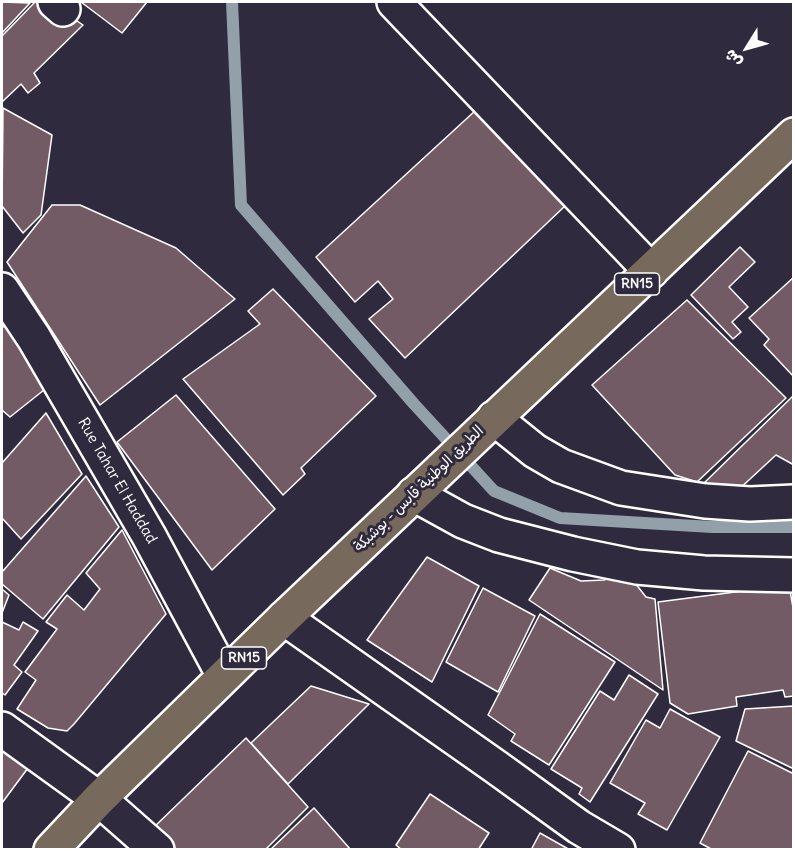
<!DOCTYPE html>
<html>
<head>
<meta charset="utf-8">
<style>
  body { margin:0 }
  #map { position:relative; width:795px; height:851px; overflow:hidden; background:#2f2a3d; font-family:Delius,"Playpen Sans Arabic",sans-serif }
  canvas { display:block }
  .frame { position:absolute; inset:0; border:3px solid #fff; pointer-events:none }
  .north { position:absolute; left:717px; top:18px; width:60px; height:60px; -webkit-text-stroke:4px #2f2a3d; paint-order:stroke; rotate:233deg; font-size:16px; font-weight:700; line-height:24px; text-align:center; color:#fff }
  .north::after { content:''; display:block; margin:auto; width:21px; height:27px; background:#fff; clip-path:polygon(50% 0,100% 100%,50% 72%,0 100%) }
</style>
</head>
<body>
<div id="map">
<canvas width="795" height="851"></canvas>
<div class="frame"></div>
<div class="north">ش</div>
</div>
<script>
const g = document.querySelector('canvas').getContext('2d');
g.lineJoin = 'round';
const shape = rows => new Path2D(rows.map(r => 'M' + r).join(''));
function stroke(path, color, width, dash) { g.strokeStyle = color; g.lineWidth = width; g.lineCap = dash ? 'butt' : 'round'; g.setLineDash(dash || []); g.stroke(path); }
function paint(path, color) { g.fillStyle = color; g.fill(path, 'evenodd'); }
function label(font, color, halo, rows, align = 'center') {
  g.font = font + ' Delius,"Playpen Sans Arabic",sans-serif'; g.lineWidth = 6; g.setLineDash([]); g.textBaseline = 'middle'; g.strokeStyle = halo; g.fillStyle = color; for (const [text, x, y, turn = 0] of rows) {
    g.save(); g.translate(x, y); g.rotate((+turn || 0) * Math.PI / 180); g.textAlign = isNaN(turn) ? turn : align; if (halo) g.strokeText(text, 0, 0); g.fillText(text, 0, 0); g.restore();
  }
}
stroke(shape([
  [232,2,241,205,414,404,494,491,560,518,712,527,794,527]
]), '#92a0aa', 12);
const building = shape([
  [2,2,30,3,2,33,2,2],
  [35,2,49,2,83,25,34,73,40,83,28,93,21,84,2,102,2,36,35,2],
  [81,2,147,2,122,33,81,2],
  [3,108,52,135,41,215,23,233,2,206,3,108],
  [476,110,565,206,405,358,369,319,393,299,378,281,355,302,316,257,476,110],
  [52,205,80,205,176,248,235,299,100,405,7,262,52,205],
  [740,247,755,262,729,287,748,307,732,322,741,332,733,339,691,295,740,247],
  [794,277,794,377,764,345,769,339,749,318,794,277],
  [273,289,376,396,301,468,305,474,283,495,183,379,260,324,248,311,273,289],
  [687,300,786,398,697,482,675,475,592,385,687,300],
  [8,322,49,386,10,417,2,410,2,328,8,322],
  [176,395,275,509,212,570,117,442,176,395],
  [794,395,794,465,776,455,736,492,702,485,794,395],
  [46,413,82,474,21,539,2,518,2,463,46,413],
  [86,476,119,527,43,619,2,584,2,572,86,476],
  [122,530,166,614,74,724,67,731,48,728,17,709,36,680,25,672,57,629,46,622,67,595,84,610,100,589,86,573,122,530],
  [427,557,479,586,432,682,367,640,427,557],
  [550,568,581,581,604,580,620,574,635,583,646,597,655,599,663,690,529,600,550,568],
  [789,585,794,613,794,696,785,697,783,690,736,697,737,706,688,714,670,703,658,602,789,585],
  [483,588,535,616,498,692,446,662,483,588],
  [2,589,9,595,2,613,2,589],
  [540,614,615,662,549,765,511,741,515,734,488,715,540,614],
  [2,622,19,630,23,622,38,631,14,665,22,672,5,695,2,693,2,622],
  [629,675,658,694,590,802,579,794,582,788,551,769,600,691,614,700,629,675],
  [311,686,369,704,288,784,251,743,311,686],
  [794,706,794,769,736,741,745,709,794,706],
  [670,709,720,737,667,830,638,814,645,803,610,783,646,720,660,728,670,709],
  [246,738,308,807,265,850,170,850,152,829,246,738],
  [2,749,28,768,2,803,2,749],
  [748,751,794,774,794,850,713,850,700,843,748,751],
  [430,794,489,833,478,850,402,850,396,845,430,794],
  [314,808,351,850,270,850,314,808],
  [540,833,570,850,531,850,540,833]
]);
paint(building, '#735b65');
stroke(building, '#fff', 1.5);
const minor = shape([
  [55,2,63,9],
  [394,2,651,271],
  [2,290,34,338,149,536,224,676],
  [494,418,535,451,561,466,621,488,705,501,750,504,794,502],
  [414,494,463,521,499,535,573,554,637,567,704,573,794,575],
  [284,618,496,767,579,827,618,850],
  [2,729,99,799,157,850]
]);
const major = shape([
  [51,850,99,799,284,618,794,135]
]);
stroke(minor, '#fff', 38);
stroke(major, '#fff', 38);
stroke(minor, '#2f2a3d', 33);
stroke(major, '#77695c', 33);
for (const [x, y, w] of [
  [637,284,45],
  [244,658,45]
]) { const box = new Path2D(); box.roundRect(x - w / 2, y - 11, w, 22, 4.5); g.fillStyle = '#2f2a3d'; g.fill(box); stroke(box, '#fff', 1.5); }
label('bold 14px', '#fff', null, [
  ["RN15",637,284],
  ["RN15",244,658]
]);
label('15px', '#fff', '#2f2a3d', [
  ["Rue Tahar El Haddad",117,481,60],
  ["الطريق الوطنية قابس - بوشبكة",419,489,-44]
]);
</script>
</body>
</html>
